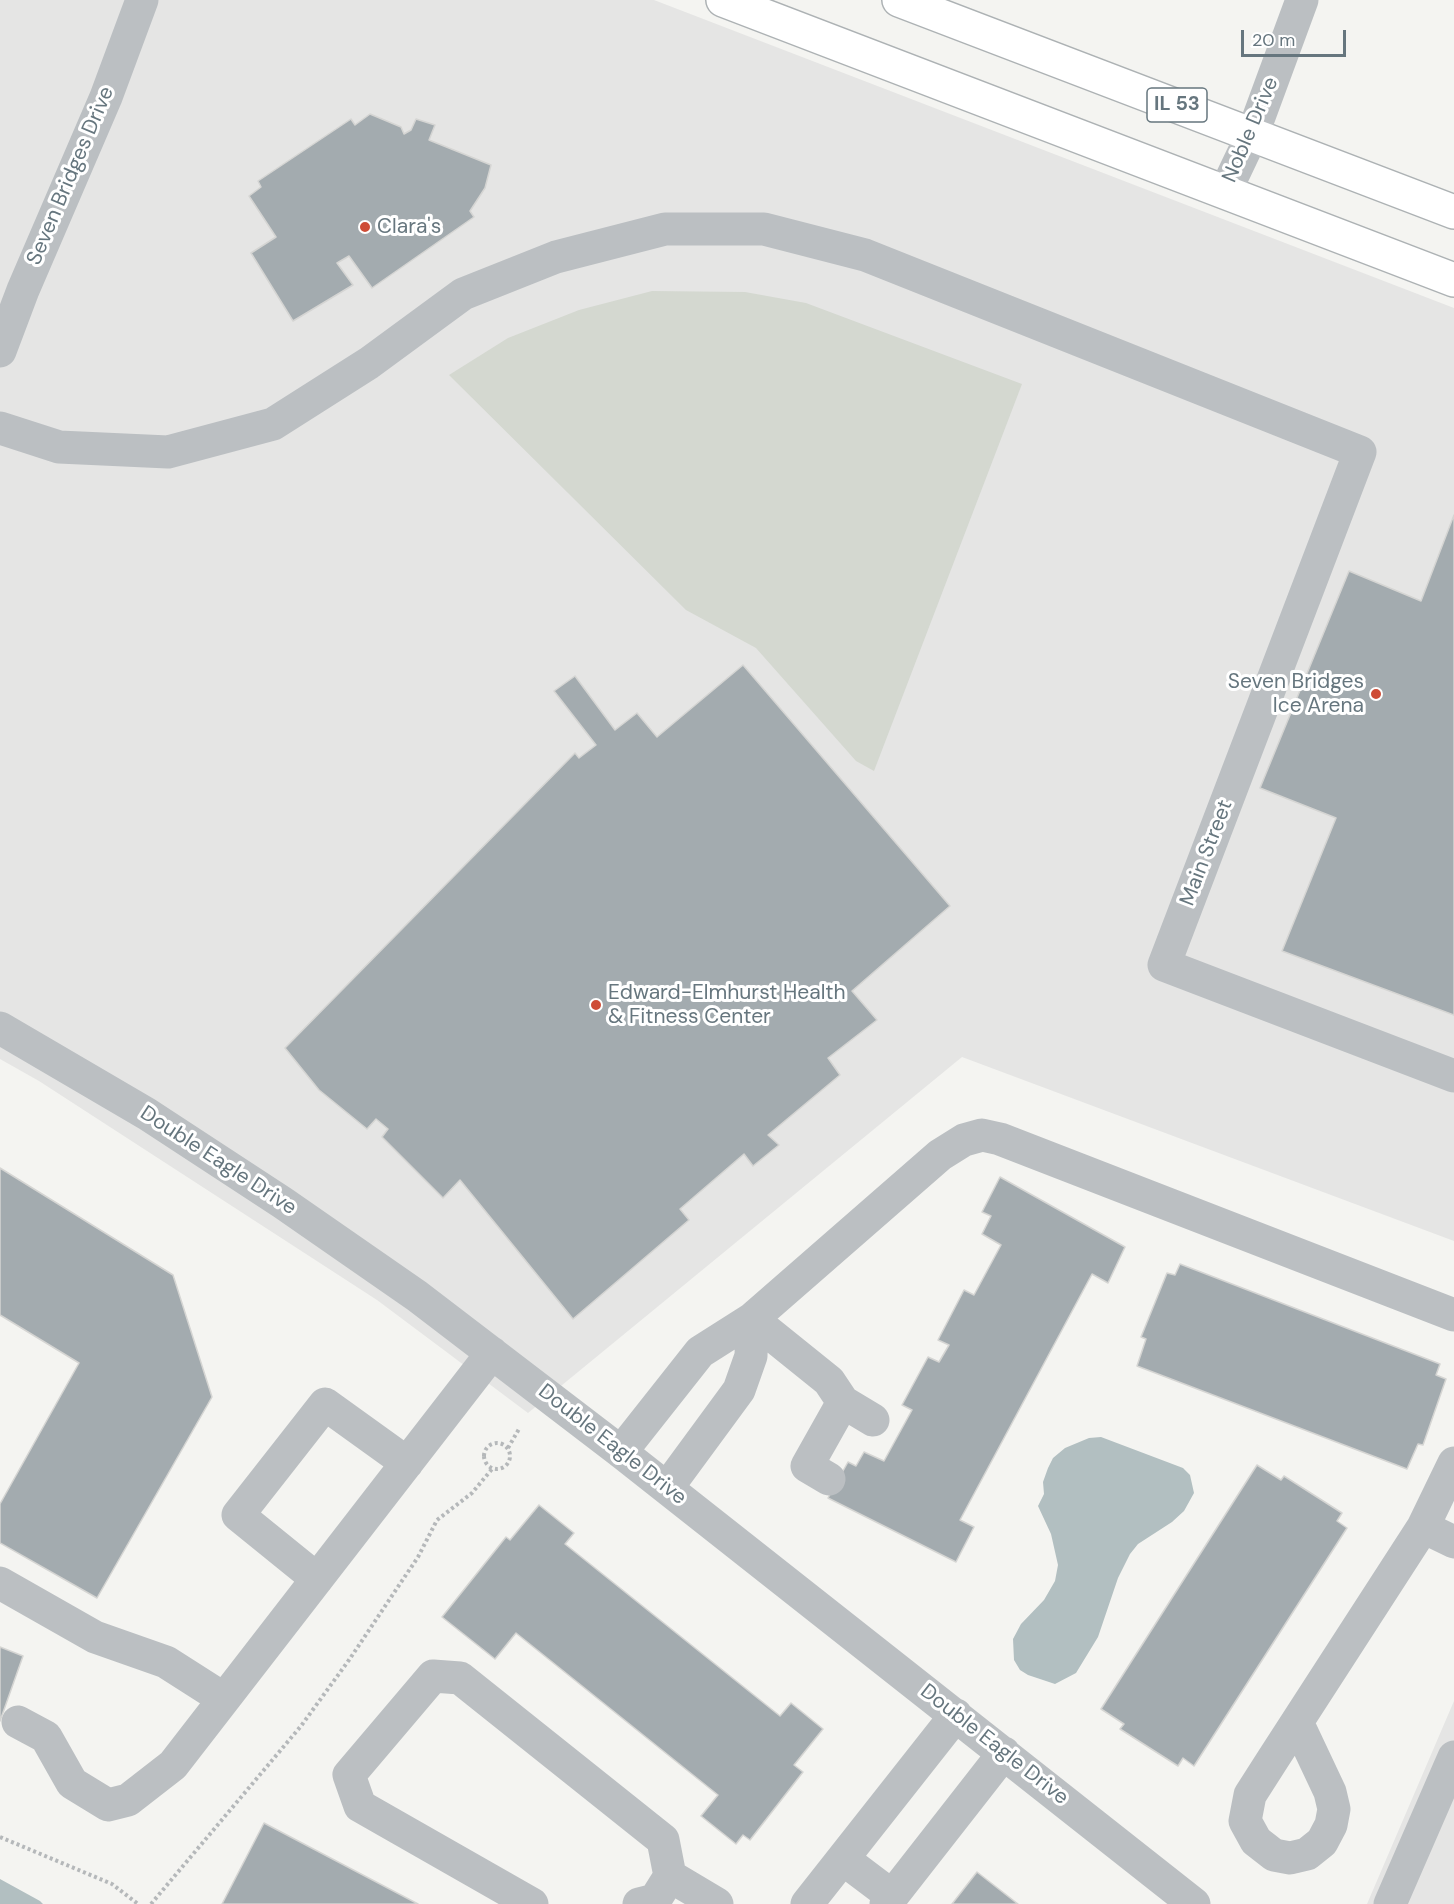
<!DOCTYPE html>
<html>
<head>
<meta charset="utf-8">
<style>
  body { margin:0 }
  #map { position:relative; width:1454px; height:1904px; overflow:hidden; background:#f4f4f1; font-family:"DM Sans",sans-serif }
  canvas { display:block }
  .scale { position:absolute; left:1241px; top:30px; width:105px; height:27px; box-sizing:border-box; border:3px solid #66767e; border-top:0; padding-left:8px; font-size:18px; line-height:21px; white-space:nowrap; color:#66767e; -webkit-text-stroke:4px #fff; paint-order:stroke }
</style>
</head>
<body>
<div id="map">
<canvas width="1454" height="1904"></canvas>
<div class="scale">20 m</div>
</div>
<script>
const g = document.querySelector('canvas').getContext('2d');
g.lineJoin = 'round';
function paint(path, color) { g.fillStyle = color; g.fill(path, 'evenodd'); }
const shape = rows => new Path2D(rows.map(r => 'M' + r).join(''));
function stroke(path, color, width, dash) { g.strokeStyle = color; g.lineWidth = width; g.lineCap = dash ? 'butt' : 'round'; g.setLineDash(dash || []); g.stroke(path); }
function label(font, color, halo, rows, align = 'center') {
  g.font = font + ' "DM Sans",sans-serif'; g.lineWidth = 6; g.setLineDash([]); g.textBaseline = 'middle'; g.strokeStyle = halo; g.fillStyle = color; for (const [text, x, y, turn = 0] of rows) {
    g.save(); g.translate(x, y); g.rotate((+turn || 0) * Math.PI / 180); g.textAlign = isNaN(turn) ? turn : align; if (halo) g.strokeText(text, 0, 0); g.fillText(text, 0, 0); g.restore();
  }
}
paint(shape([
  [0,0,654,0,1454,308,1454,1241,962,1057,528,1413,377,1300,39,1081,0,1059],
  [1454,1701,1454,1904,1367,1904]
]), '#e5e5e4');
paint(shape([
  [652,291,745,292,806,303,1022,384,874,771,856,761,756,648,686,610,449,375,508,338,579,310]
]), '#d4d8d0');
paint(shape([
  [1101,1437,1183,1468,1190,1475,1194,1493,1184,1511,1172,1522,1138,1544,1130,1554,1118,1578,1098,1637,1076,1673,1055,1684,1028,1675,1020,1670,1014,1660,1013,1639,1021,1624,1044,1600,1055,1581,1058,1565,1051,1534,1038,1506,1044,1494,1043,1482,1048,1468,1053,1458,1065,1448,1089,1438],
  [0,1879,40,1901,43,1904,0,1904]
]), '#b2bfc1');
const building = shape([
  [370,114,401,127,404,134,411,130,416,119,435,125,429,140,491,165,485,188,470,211,474,217,372,288,349,256,337,263,353,285,293,321,251,253,276,237,249,196,261,187,258,181,351,119,355,125,370,114],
  [1454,515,1454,1015,1282,951,1336,818,1260,788,1349,571,1421,601,1454,515],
  [743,665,950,906,852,991,877,1020,828,1058,840,1075,768,1135,779,1145,753,1166,744,1154,680,1209,689,1220,573,1319,460,1180,443,1198,382,1137,388,1129,376,1119,367,1129,319,1090,285,1048,575,753,579,758,596,745,554,691,575,676,615,730,637,713,657,737,743,665],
  [0,1168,173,1275,212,1397,97,1598,0,1543,0,1504,79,1363,0,1315,0,1168],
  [1000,1177,1125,1247,1108,1283,1092,1274,960,1520,974,1527,956,1562,828,1498,848,1462,856,1466,864,1452,884,1461,912,1410,902,1405,928,1357,939,1362,949,1345,938,1340,964,1290,974,1295,1001,1245,982,1234,991,1216,982,1212,1000,1177],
  [1180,1264,1440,1364,1436,1375,1446,1379,1423,1445,1418,1444,1407,1469,1137,1366,1146,1339,1141,1337,1167,1273,1175,1275,1180,1264],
  [1257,1465,1281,1480,1284,1476,1342,1513,1337,1521,1347,1528,1194,1766,1183,1758,1178,1766,1120,1729,1124,1724,1101,1709,1257,1465],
  [539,1505,574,1533,565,1544,780,1716,791,1703,823,1729,794,1765,803,1772,750,1840,743,1835,736,1844,701,1816,718,1795,516,1633,495,1659,442,1617,506,1537,510,1540,539,1505],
  [0,1647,23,1656,0,1721,0,1647],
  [264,1823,418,1904,222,1904,264,1823],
  [977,1872,1018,1904,952,1904,977,1872]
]);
paint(building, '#a3abaf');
stroke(building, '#d5d5d3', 1.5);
const major = shape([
  [723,0,1454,280],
  [899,0,1454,212]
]);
stroke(major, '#adb2b4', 36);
stroke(shape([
  '484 1456a13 13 0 1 1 26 0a13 13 0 1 1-26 0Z',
  [508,1448,519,1429],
  [0,1837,112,1884,138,1904],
  [151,1904,301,1726,349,1660,418,1557,437,1520,472,1493,492,1469]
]), '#b5b8ba', 4, [3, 3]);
stroke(shape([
  [1225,192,1253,133,1302,0],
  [0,351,23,290,106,97,142,0],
  [0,428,59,447,168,452,273,424,369,363,463,294,556,257,665,229,764,229,865,255,1360,452,1164,965,1454,1076],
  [0,1028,147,1114,283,1203,417,1296,621,1452,1194,1904],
  [752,1319,829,1381,843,1402,873,1420],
  [621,1452,700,1352,752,1319,940,1155,964,1140,982,1135,1000,1139,1454,1315],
  [829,1479,807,1466,843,1402],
  [667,1488,739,1390,751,1356,752,1319],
  [1423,1527,1454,1542],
  [317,1579,238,1515,325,1404,407,1463],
  [0,1583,95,1637,166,1662,224,1699],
  [18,1722,46,1737,72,1783,108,1805,128,1800,173,1765,492,1353],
  [1297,1722,1330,1792,1334,1809,1331,1825,1322,1842,1307,1854,1290,1858,1274,1855,1256,1841,1245,1821,1250,1795,1273,1759,1423,1527,1454,1463],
  [843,1859,892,1896],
  [670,1876,717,1904],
  [532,1904,360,1806,349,1775,433,1676,460,1678,663,1840,670,1876,655,1900,639,1904],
  [807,1904,956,1715],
  [886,1904,1004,1753],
  [1390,1904,1454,1757]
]), '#bbbfc2', 33);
stroke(major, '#fff', 33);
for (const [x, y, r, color] of [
  [365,227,6,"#ce4c36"],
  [1376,694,6,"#ce4c36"],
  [596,1005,6,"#ce4c36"]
]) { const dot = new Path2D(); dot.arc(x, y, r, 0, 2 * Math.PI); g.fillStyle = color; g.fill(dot); stroke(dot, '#fff', 2); }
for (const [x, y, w] of [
  [1177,105,60]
]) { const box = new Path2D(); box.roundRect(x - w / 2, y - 17, w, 34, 4.5); g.fillStyle = '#fff'; g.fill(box); stroke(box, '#66767e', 1.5); }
label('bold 20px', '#66767e', null, [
  ["IL 53",1177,105]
]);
label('21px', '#66767e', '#fff', [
  ["Noble Drive",1251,130,-67],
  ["Seven Bridges Drive",71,176,-67],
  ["Main Street",1207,853,-69],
  ["Double Eagle Drive",218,1161,33],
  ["Double Eagle Drive",612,1445,38],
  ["Double Eagle Drive",994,1745,38]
]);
label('21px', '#66767e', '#fff', [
  ["Clara's",377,227],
  ["Seven Bridges",1364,682,"right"],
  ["Ice Arena",1364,706,"right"],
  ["Edward-Elmhurst Health",608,993],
  ["& Fitness Center",608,1017]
], 'left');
</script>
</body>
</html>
